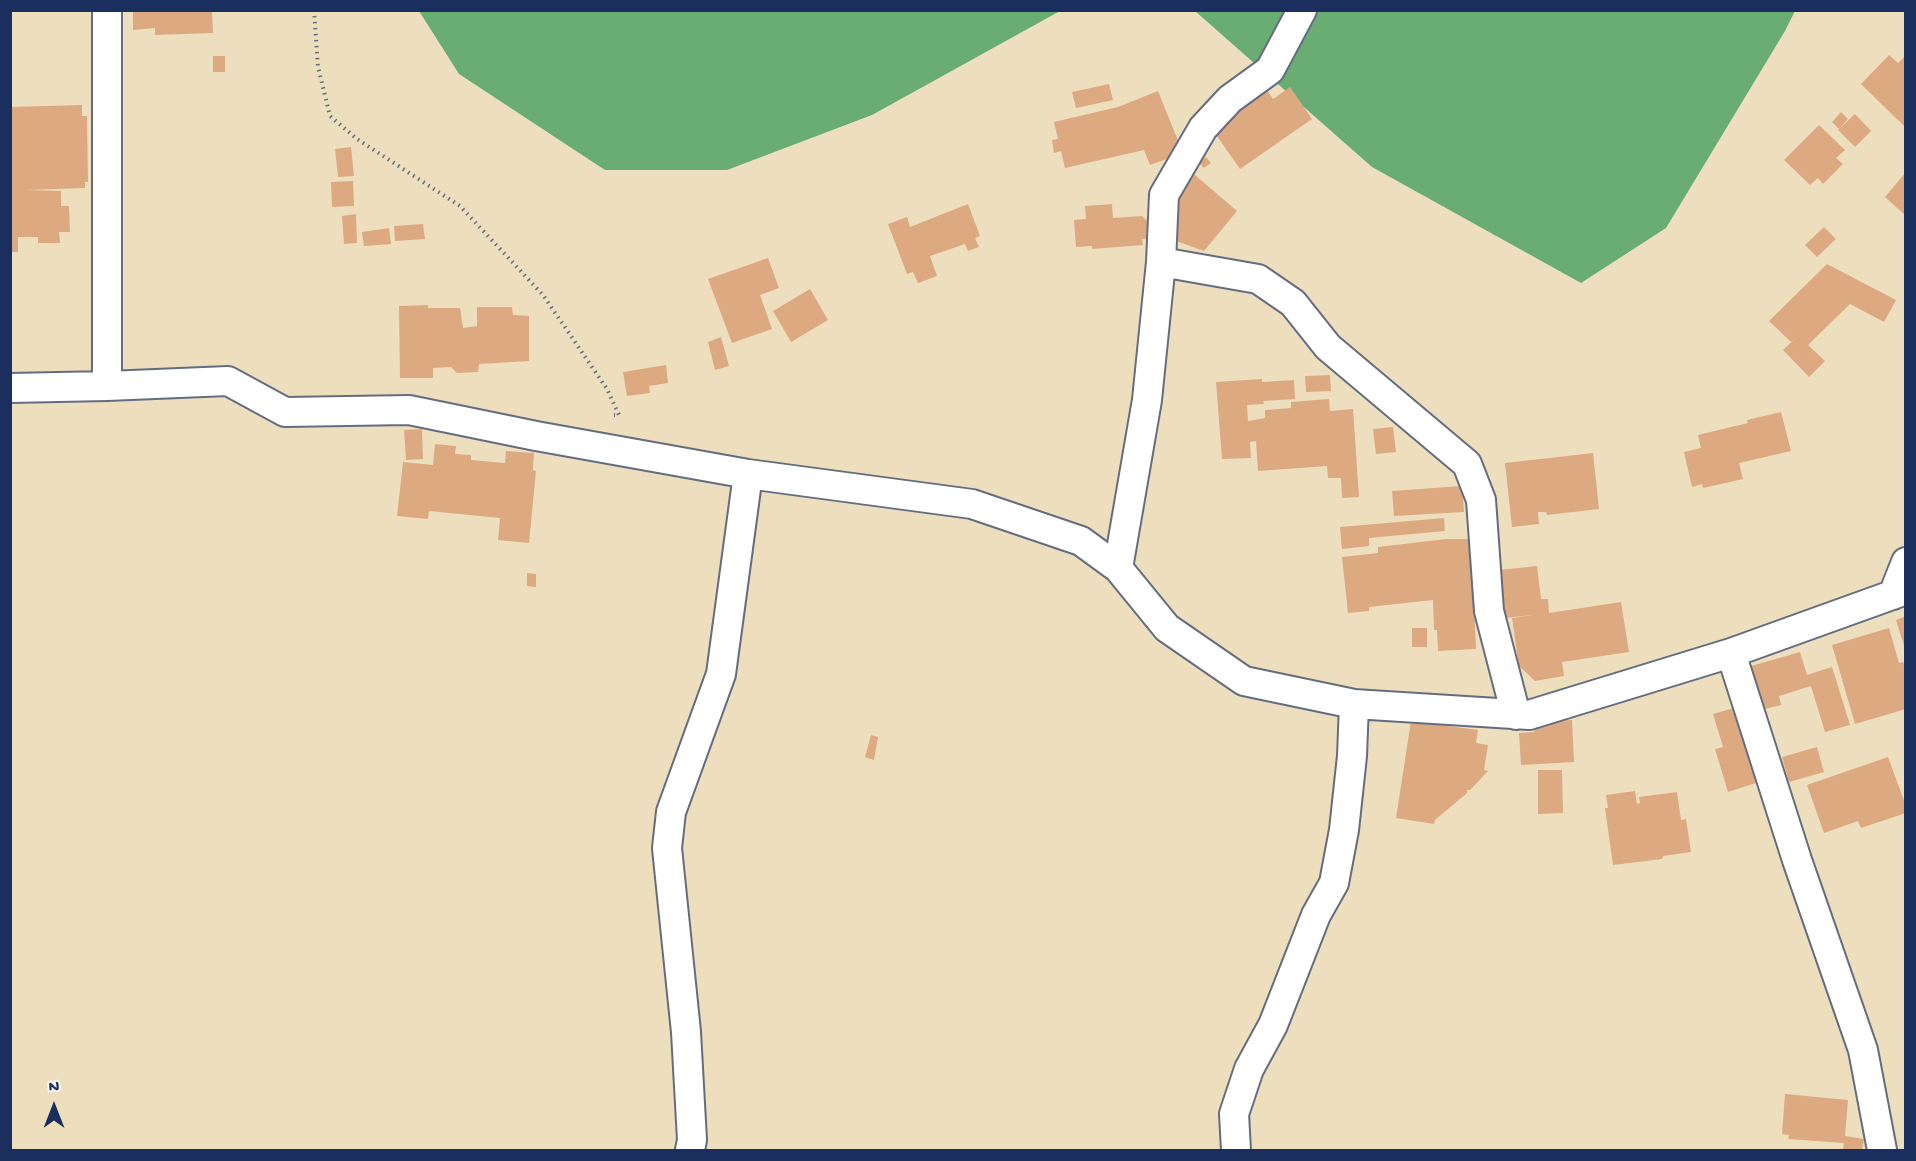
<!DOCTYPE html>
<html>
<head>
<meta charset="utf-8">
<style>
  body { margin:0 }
  #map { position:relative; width:1916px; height:1161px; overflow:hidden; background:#eddfbe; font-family:"Gochi Hand",sans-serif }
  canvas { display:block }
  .frame { position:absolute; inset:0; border:12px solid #1b2f5e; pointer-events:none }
  .north { position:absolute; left:24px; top:1077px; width:60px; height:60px; -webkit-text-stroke:4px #f6f6f2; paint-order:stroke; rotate:0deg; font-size:16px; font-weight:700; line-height:24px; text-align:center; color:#1b2f5e }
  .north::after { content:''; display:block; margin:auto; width:21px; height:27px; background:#1b2f5e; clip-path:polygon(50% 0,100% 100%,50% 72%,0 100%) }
</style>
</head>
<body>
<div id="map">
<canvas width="1916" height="1161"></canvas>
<div class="frame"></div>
<div class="north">N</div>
</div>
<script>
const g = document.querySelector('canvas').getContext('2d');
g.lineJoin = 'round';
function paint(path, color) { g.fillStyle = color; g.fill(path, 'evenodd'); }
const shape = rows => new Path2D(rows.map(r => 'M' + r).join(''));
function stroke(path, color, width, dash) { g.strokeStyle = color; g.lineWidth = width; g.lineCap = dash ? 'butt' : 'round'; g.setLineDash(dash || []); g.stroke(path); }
paint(shape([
  [419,11,1060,11,872,115,727,170,605,170,459,74],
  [1195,11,1795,11,1785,31,1666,228,1581,283,1372,167]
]), '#69ad72');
paint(shape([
  [133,10,212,10,213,33,155,35,155,28,133,30],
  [1889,55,1898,63,1906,55,1906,128,1861,84],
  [213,56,225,56,225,72,213,72],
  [1109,84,1113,100,1076,108,1072,92],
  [1290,87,1312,119,1240,169,1212,129,1267,90,1273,99],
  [1158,91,1183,153,1150,165,1144,150,1065,168,1061,151,1054,153,1052,140,1058,139,1054,122,1118,107],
  [82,105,82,116,87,116,88,182,85,182,85,188,27,190,61,191,61,206,69,206,70,232,59,232,60,243,38,243,38,237,18,237,18,252,10,252,10,107],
  [1841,112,1848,119,1839,129,1832,122],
  [1855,114,1871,131,1855,147,1838,130],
  [1819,125,1845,150,1836,158,1843,164,1823,184,1818,178,1810,185,1784,160],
  [351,147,354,176,338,177,335,149],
  [1206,157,1211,163,1204,168,1199,163],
  [1188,169,1237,211,1204,251,1165,237],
  [1906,172,1906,216,1885,197],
  [353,181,354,206,332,207,331,182],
  [968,204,980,236,975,238,979,247,968,251,965,244,930,256,937,276,918,283,913,272,907,274,888,224,907,217,910,227],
  [1112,204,1113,218,1142,216,1147,221,1148,239,1142,239,1143,245,1092,249,1092,246,1076,247,1074,220,1086,219,1085,206],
  [356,214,357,243,344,244,342,216],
  [423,224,425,239,395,241,394,226],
  [1824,227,1836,239,1817,257,1805,245],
  [389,228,391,244,364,246,362,232],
  [768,258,779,288,760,295,772,329,732,343,708,279],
  [1827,264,1896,300,1884,322,1850,304,1808,345,1825,361,1809,377,1783,350,1798,336,1791,342,1769,321],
  [810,289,828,320,791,342,773,311],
  [428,305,428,308,460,308,463,328,477,326,477,307,512,307,513,315,529,316,529,361,479,364,478,372,457,373,451,367,433,368,433,378,400,378,399,306],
  [721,337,729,366,715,370,708,342],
  [666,365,668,383,649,386,650,393,627,396,623,372],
  [1330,375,1331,391,1306,392,1305,376],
  [1262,379,1262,382,1294,380,1295,399,1263,401,1264,404,1247,405,1248,421,1265,418,1265,410,1291,408,1291,402,1329,399,1330,411,1353,409,1359,497,1342,498,1341,478,1328,478,1327,466,1258,471,1256,441,1250,442,1251,458,1222,459,1216,382],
  [1781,412,1791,451,1739,463,1743,479,1703,488,1702,484,1692,487,1684,452,1701,448,1698,435,1748,423,1747,420],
  [1393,427,1396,452,1376,454,1373,429],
  [422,429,423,459,406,460,404,430],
  [435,444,456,446,455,454,471,455,471,460,505,463,506,451,534,453,533,470,536,471,529,543,498,540,500,518,429,511,428,519,397,516,403,462,433,465],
  [1593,453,1599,509,1547,515,1546,512,1538,512,1539,524,1512,527,1505,463],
  [1462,486,1464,512,1394,516,1392,491],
  [1444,518,1445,531,1369,538,1369,546,1342,549,1340,527],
  [1446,539,1471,539,1476,649,1438,651,1437,630,1434,630,1433,600,1369,607,1369,611,1348,613,1342,557,1378,553,1378,547],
  [1537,566,1541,599,1548,599,1549,613,1621,602,1629,652,1562,662,1564,676,1535,681,1519,666,1512,618,1533,615,1504,618,1499,570],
  [527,573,536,574,536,587,527,586],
  [1906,616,1906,649,1905,649,1896,620],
  [1412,628,1427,628,1427,647,1412,647],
  [1889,628,1899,663,1903,662,1906,671,1906,709,1855,724,1832,645],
  [1800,652,1807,675,1832,667,1850,725,1825,732,1811,686,1779,696,1781,705,1765,709,1751,666],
  [1734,708,1756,783,1728,792,1715,749,1723,747,1713,714],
  [1572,720,1574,762,1521,765,1519,733,1534,732,1534,722],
  [1411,721,1478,730,1476,743,1488,745,1484,770,1488,771,1470,790,1467,790,1467,793,1435,820,1434,824,1396,818],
  [871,735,878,737,874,760,865,757],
  [1817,747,1824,772,1789,782,1782,757],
  [1888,757,1906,806,1906,813,1861,828,1858,821,1824,833,1807,785],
  [1538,770,1562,770,1563,813,1538,814],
  [1635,791,1637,804,1640,803,1639,797,1677,792,1681,820,1686,819,1691,852,1663,856,1662,859,1613,865,1605,808,1608,808,1606,795],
  [1785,1094,1848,1100,1845,1136,1864,1139,1862,1150,1843,1150,1844,1143,1788,1139,1789,1135,1782,1134]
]), '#dda980');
const minor = shape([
  [107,10,107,386],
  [1161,262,1258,279,1293,303,1328,347,1467,464,1481,500,1489,611,1516,715],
  [10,388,107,386,228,381,285,412,409,410,536,436,748,474,972,504,1081,541,1118,568,1167,628,1244,681,1354,704,1529,715,1731,653,1906,590],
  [1118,568,1147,400,1161,262,1164,195,1203,128,1230,99,1270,70,1302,10],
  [1893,595,1906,562],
  [1731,653,1797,860,1863,1050,1882,1150],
  [690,1150,692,1140,686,1032,667,848,671,812,721,674,748,474],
  [1236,1150,1234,1114,1249,1069,1273,1025,1316,915,1334,883,1344,830,1352,756,1354,704]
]);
stroke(minor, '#646d80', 32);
stroke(shape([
  [314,10,318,67,330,116,357,139,460,206,543,295,607,389,619,415,614,415]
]), '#646d80', 4, [1.5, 4.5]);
stroke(minor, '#fff', 28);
</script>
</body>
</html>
